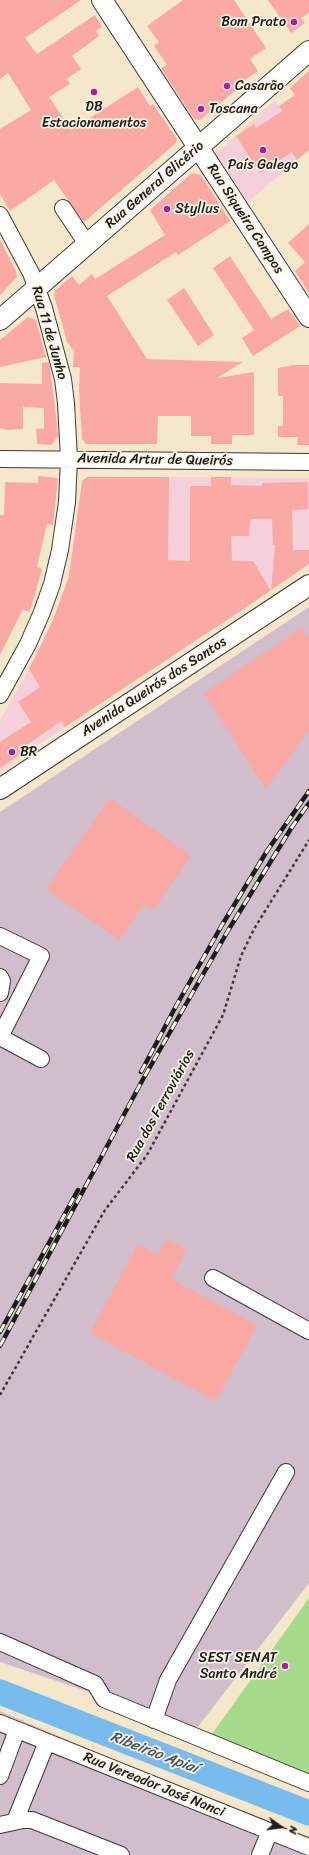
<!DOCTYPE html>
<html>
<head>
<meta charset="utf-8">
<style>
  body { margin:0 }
  #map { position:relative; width:309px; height:1855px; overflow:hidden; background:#f5e7cc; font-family:Sriracha,sans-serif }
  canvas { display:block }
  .north { position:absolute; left:261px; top:1807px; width:40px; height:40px; -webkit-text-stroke:3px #fcf5e5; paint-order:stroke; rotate:104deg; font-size:11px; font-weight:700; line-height:16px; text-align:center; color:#1c1c1c }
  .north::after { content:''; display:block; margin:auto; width:14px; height:18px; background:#1c1c1c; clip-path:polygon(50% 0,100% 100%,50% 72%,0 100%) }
</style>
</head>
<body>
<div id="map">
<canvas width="309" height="1855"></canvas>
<div class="north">N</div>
</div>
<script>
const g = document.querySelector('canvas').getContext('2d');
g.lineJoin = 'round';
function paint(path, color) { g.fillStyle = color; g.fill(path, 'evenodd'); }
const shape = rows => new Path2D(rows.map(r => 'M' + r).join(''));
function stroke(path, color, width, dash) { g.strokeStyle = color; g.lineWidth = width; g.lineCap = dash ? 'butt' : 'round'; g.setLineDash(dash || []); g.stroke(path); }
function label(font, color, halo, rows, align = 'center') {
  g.font = font + ' Sriracha,sans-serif'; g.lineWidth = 3.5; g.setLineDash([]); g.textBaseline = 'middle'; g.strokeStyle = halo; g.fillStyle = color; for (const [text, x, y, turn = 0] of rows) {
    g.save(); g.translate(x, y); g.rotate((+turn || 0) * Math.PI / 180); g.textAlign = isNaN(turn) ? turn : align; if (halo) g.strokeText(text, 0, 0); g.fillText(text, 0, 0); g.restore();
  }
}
paint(shape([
  [275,100,309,150,248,202,216,154],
  [149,477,309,478,309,564,242,610,210,561,148,561],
  [29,669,65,727,0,771,0,720]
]), '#f5cfda');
paint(shape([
  [309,607,309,1583,197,1728,0,1662,0,812],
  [0,1711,309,1843,309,1855,0,1855]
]), '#d1bdcb');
paint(shape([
  [309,1598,309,1773,212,1734]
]), '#a5db8b');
stroke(shape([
  [0,1692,309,1813]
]), '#7abbee', 25);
paint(shape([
  [0,0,81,0,25,38,37,54,95,15,102,27,96,31,99,36,72,56,81,69,67,79,70,84,49,97,71,130,138,87,150,106,153,104,177,139,176,143,84,222,54,180,10,211,0,194,0,129,31,110,8,73,0,79],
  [183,0,234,0,266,48,250,59,258,71,239,84,241,86,200,120,194,119,161,68,167,65,154,46,159,42,147,26],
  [268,0,309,0,309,13,301,18,305,23,291,33],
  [309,71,309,150,297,160,292,152,260,173,236,136,254,124,256,128,282,111,279,106,295,95,290,88],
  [192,173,201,175,230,221,178,255,176,252,107,296,147,359,243,362,217,378,254,372,254,435,232,435,232,444,211,444,211,436,191,436,191,416,158,416,157,444,86,444,82,439,79,390,80,367,73,367,74,351,67,342,54,295,55,291,72,276,79,285,92,274,95,279,165,235,150,210],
  [309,224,309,293,295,271,305,262,288,243],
  [0,240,16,271,17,277,0,295],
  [230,256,271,319,288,309,300,326,253,356,242,338,254,330,213,268],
  [184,288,214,335,198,346,167,300],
  [28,317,36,320,46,357,0,367,0,340],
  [49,362,55,406,58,436,51,445,37,444,36,429,44,429,44,408,23,407,23,429,7,430,0,428,0,383,42,384,42,363],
  [293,365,309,365,309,445,297,445,298,437,278,437,278,426,283,426,283,396,278,396,278,368],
  [38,476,58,478,53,525,47,524,37,567,42,569,32,604,29,612,23,609,0,655,0,515,4,515,5,482,38,483],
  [87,477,169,477,168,560,190,561,190,486,211,486,211,477,231,477,231,485,262,486,262,483,308,482,308,509,292,510,293,550,309,550,309,564,242,610,65,727,61,721,27,745,29,748,0,768,0,742,31,722,18,702,40,687,29,669,53,620,69,576,82,481],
  [250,519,272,519,273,545,275,545,271,591,253,561,232,561,231,536,249,536],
  [302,628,309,638,309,730,266,789,204,693],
  [110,798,191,856,153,910,144,904,119,940,46,889],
  [166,1239,186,1250,171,1279,257,1325,216,1401,90,1333,138,1244,158,1255]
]), '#faa9a4');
const minor = shape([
  [63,208,87,244],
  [0,215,31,273,44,308,63,379,66,403,69,459,67,502,60,550,52,584,42,612,28,644,0,695],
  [0,459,309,462],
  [0,936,41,956,0,1037,41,1059],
  [0,977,2,981,0,993],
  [213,1278,309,1331],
  [0,1642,95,1684,104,1699,309,1783],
  [154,1720,168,1680,286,1472],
  [0,1723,309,1847],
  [0,1776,17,1730],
  [15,1821,47,1742],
  [0,1825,23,1820,32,1820,121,1855],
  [260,1855,270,1831]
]);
const major = shape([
  [102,0,309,317],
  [0,320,309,51],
  [0,789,309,585]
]);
stroke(minor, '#3d3a36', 18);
stroke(major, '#3d3a36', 22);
stroke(shape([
  [0,1395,105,1210,147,1155,223,1015,241,956,254,929,309,840]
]), '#3d3a36', 2.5, [3, 3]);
stroke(minor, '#fff', 16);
stroke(major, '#fff', 20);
const rail = shape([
  [141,1072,175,1008,222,925,267,851,309,791],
  [0,1332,78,1190],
  [0,1346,142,1081,229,929,292,827,309,803]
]);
stroke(rail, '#1c1c1c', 4.5);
stroke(rail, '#fcf5e5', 3, [9]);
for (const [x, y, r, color] of [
  [294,22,4,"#b5179e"],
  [227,86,4,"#b5179e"],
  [94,92,4,"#b5179e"],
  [201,109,4,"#b5179e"],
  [263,150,4,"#b5179e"],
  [167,209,4,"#b5179e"],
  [12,752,4,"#b5179e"],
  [285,1666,4,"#b5179e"]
]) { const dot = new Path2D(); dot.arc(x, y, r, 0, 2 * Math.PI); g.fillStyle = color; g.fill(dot); stroke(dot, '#fcf5e5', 1.5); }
label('14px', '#1c1c1c', '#fcf5e5', [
  ["Bom Prato",286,22,"right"],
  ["Casarão",235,86],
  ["DB",94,107,"center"],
  ["Estacionamentos",94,123,"center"],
  ["Toscana",209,109],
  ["País Galego",263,165,"center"],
  ["Styllus",175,209],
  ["BR",20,752],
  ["SEST SENAT",277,1658,"right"],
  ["Santo André",277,1674,"right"]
], 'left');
label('14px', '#1c1c1c', '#fcf5e5', [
  ["Rua General Glicério",155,185,-41],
  ["Rua Siqueira Campos",245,219,57],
  ["Rua 11 de Junho",49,333,74],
  ["Avenida Artur de Queirós",155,460,1],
  ["Avenida Queirós dos Santos",154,687,-33],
  ["Rua dos Ferroviários",161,1106,-61],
  ["Rua Vereador José Nanci",154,1785,22]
]);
label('italic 15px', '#3d5466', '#fcf5e5', [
  ["Ribeirão Apiaí",154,1753,21]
]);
</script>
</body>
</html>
